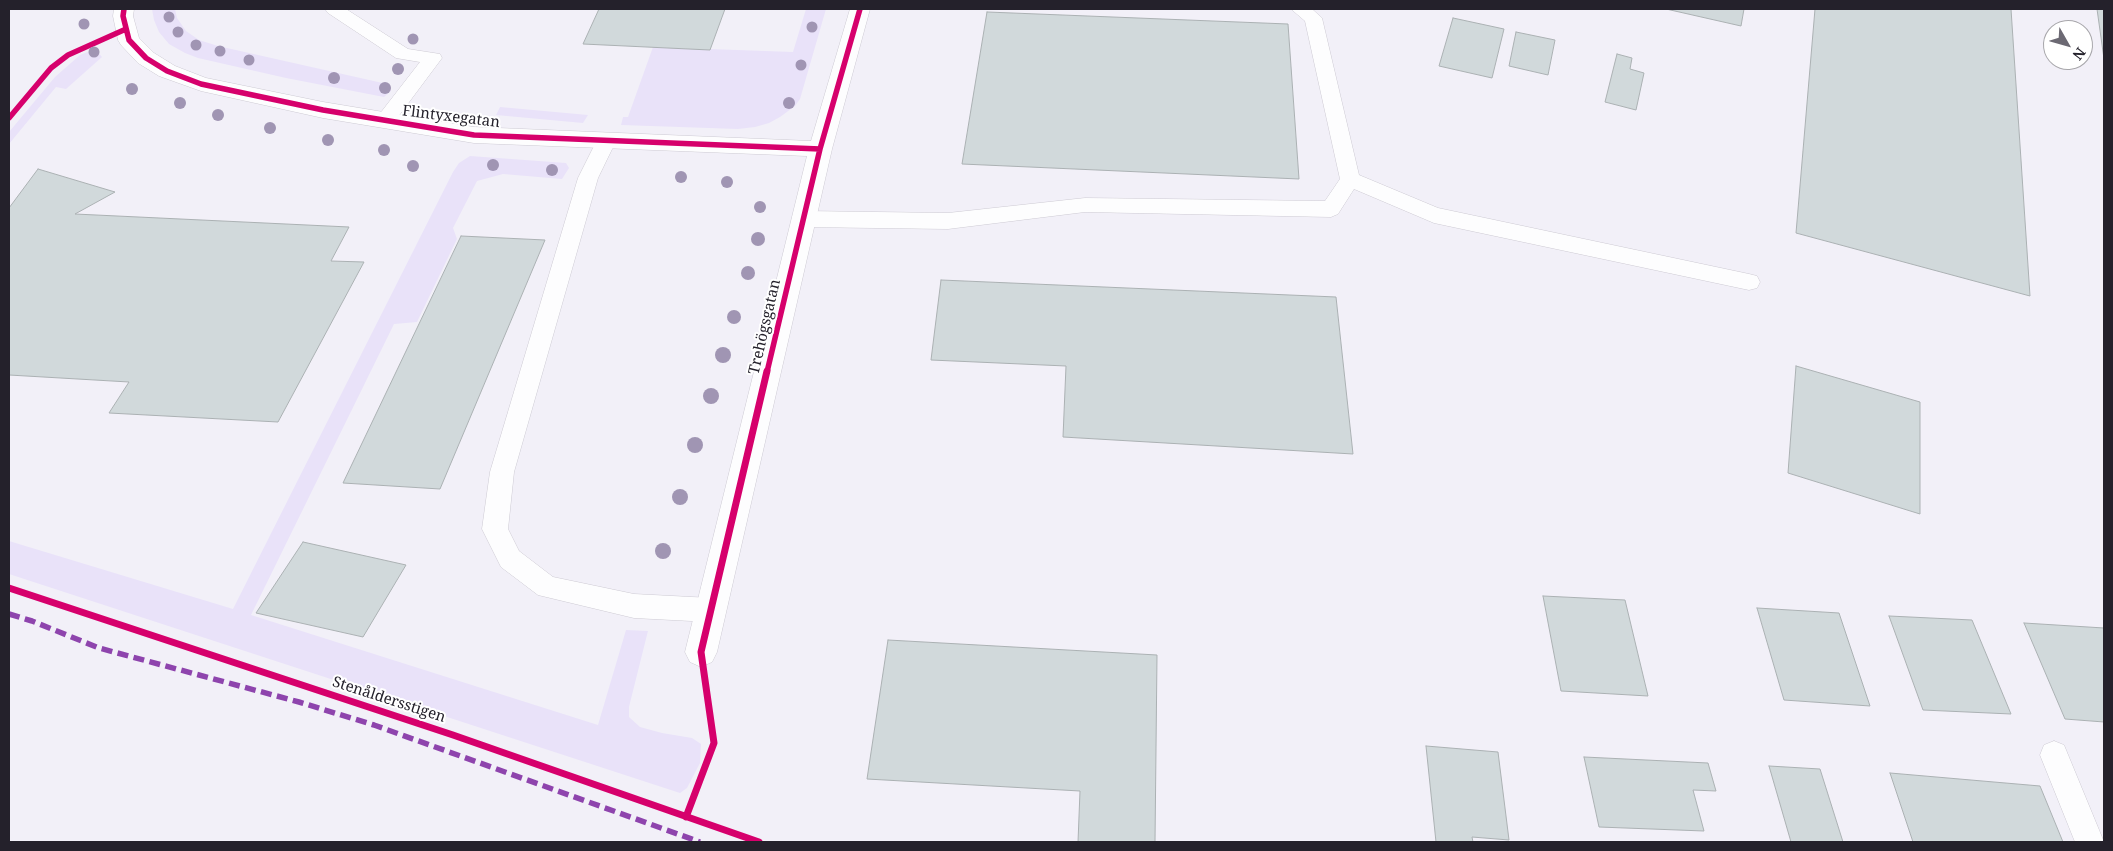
<!DOCTYPE html>
<html>
<head>
<meta charset="utf-8">
<style>
  body { margin:0 }
  #map { position:relative; width:2113px; height:851px; overflow:hidden; background:#f2f0f8; font-family:"Noto Serif",serif }
  canvas { display:block }
  .frame { position:absolute; inset:0; border:10px solid #24212b; pointer-events:none }
  .north { position:absolute; left:2043px; top:20px; width:50px; height:50px; box-sizing:border-box; background:#fff; border:1px solid #a7a6aa; border-radius:50%; rotate:128deg; font-size:14px; font-weight:700; line-height:20px; text-align:center; color:#24212b }
  .north::after { content:''; display:block; margin:auto; width:18px; height:22px; background:#6c6973; clip-path:polygon(50% 0,100% 100%,50% 72%,0 100%) }
</style>
</head>
<body>
<div id="map">
<canvas width="2113" height="851"></canvas>
<div class="frame"></div>
<div class="north">N</div>
</div>
<script>
const g = document.querySelector('canvas').getContext('2d');
g.lineJoin = 'round';
function paint(path, color) { g.fillStyle = color; g.fill(path, 'evenodd'); }
const shape = rows => new Path2D(rows.map(r => 'M' + r).join(''));
function stroke(path, color, width, dash) { g.strokeStyle = color; g.lineWidth = width; g.lineCap = dash ? 'butt' : 'round'; g.setLineDash(dash || []); g.stroke(path); }
function label(font, color, halo, rows, align = 'center') {
  g.font = font + ' "Noto Serif",serif'; g.lineWidth = 4; g.setLineDash([]); g.textBaseline = 'middle'; g.strokeStyle = halo; g.fillStyle = color; for (const [text, x, y, turn = 0] of rows) {
    g.save(); g.translate(x, y); g.rotate((+turn || 0) * Math.PI / 180); g.textAlign = isNaN(turn) ? turn : align; if (halo) g.strokeText(text, 0, 0); g.fillText(text, 0, 0); g.restore();
  }
}
paint(shape([
  [152,9,175,9,177,18,186,31,199,40,218,46,387,84,391,91,384,97,286,78,198,58,185,53,169,44,159,32,154,20],
  [806,9,826,9,800,99,795,106,780,117,769,123,755,127,738,129,621,125,623,117,628,117,653,47,793,52],
  [95,49,102,57,66,89,56,87,9,144,9,132,55,77,80,55],
  [500,107,588,115,583,123,496,115],
  [470,156,566,163,569,168,562,179,503,174,477,181,453,228,457,239,417,322,394,324,251,615,598,725,626,630,648,631,629,707,629,717,640,727,662,733,692,738,701,744,700,763,687,788,680,793,9,574,9,541,233,609,453,172,459,163]
]), '#e9e2f9');
const building = shape([
  [599,9,725,9,710,50,583,44,599,9],
  [1666,9,1744,9,1741,26,1666,9],
  [1815,9,2011,9,2030,296,1796,233,1815,9],
  [2097,9,2104,9,2104,59,2097,9],
  [987,12,1288,24,1299,179,962,164,987,12],
  [1453,18,1504,29,1492,78,1439,66,1453,18],
  [1516,32,1555,40,1548,75,1509,66,1516,32],
  [1617,54,1632,58,1630,69,1644,73,1636,110,1605,102,1617,54],
  [38,169,115,192,75,214,349,227,331,261,364,262,278,422,109,413,129,382,9,375,9,208,38,169],
  [461,236,545,240,440,489,343,483,461,236],
  [941,280,1336,297,1353,454,1063,437,1066,366,931,360,941,280],
  [1796,366,1920,402,1920,514,1788,473,1796,366],
  [303,542,406,565,363,637,256,613,303,542],
  [1543,596,1625,600,1648,696,1561,691,1543,596],
  [1757,608,1839,613,1870,706,1784,700,1757,608],
  [1889,616,1972,620,2011,714,1923,710,1889,616],
  [2024,623,2104,628,2104,722,2065,719,2024,623],
  [888,640,1157,655,1155,842,1078,842,1080,791,867,779,888,640],
  [1426,746,1498,752,1509,840,1472,837,1473,842,1436,842,1426,746],
  [1584,757,1708,763,1716,791,1693,790,1704,831,1599,827,1584,757],
  [1769,766,1820,769,1843,842,1791,842,1769,766],
  [1890,773,2040,786,2063,842,1913,842,1890,773]
]);
paint(building, '#d1d9db');
stroke(building, '#abb1b3', 1);
const lane = shape([
  [325,9,346,9,408,49,440,54,442,58,392,125,385,127,378,125,375,120,420,62,396,58,328,13,325,9],
  [1291,9,1312,9,1322,18,1359,175,1438,208,1749,274,1757,276,1760,282,1757,288,1749,290,1434,223,1354,189,1338,214,1331,217,1085,212,948,229,803,227,796,224,793,219,796,214,803,211,948,213,1085,198,1325,201,1340,179,1305,21,1291,9],
  [606,134,613,136,616,141,598,178,514,472,508,529,519,551,553,577,634,594,711,598,720,601,724,610,720,619,711,622,634,618,538,595,501,567,482,529,490,472,578,178,599,136,606,134],
  [2054,741,2064,745,2104,842,2075,842,2040,755,2044,745,2054,741]
]);
const street = shape([
  [114,9,134,9,133,16,139,38,154,53,175,66,206,78,323,102,474,127,811,141,850,9,870,9,832,149,717,652,712,662,701,667,690,662,685,652,807,156,474,143,323,118,201,91,159,76,138,63,121,45,118,40,113,16,114,9]
]);
stroke(lane, '#cdcad3', 1);
stroke(street, '#cdcad3', 1);
paint(lane, '#fdfdfe');
paint(street, '#fdfdfe');
stroke(shape([
  [9,614,32,621,99,648,299,702,374,725,700,842]
]), '#8e44ad', 5.5, [11, 5.5]);
stroke(shape([
  [124,9,123,16,129,40,146,58,167,71,201,84,323,110,474,135,820,149],
  [9,118,51,68,68,55,126,29],
  [767,372,820,149,860,9]
]), '#d6006c', 5.5);
stroke(shape([
  [9,588,453,735,759,842],
  [686,817,714,743,701,652,767,371]
]), '#d6006c', 7);
g.fillStyle = '#a095b3';
for (const [x, y, r] of [
  [169,17,5.5],
  [84,24,5.5],
  [812,27,5.5],
  [178,32,5.5],
  [413,39,5.5],
  [196,45,5.5],
  [220,51,5.5],
  [94,52,5.5],
  [249,60,5.5],
  [801,65,5.5],
  [398,69,6],
  [334,78,6],
  [385,88,6],
  [132,89,6],
  [180,103,6],
  [789,103,6],
  [218,115,6],
  [270,128,6],
  [328,140,6],
  [384,150,6],
  [493,165,6],
  [413,166,6],
  [552,170,6],
  [681,177,6],
  [727,182,6],
  [760,207,6],
  [758,239,7],
  [748,273,7],
  [734,317,7],
  [723,355,8],
  [711,396,8],
  [695,445,8],
  [680,497,8],
  [663,551,8]
]) { g.beginPath(); g.arc(x, y, r, 0, 2 * Math.PI); g.fill(); }
label('15px', '#24212b', '#fff', [
  ["Flintyxegatan",451,117,7],
  ["Trehögsgatan",765,327,-77],
  ["Stenåldersstigen",389,700,18]
]);
</script>
</body>
</html>
